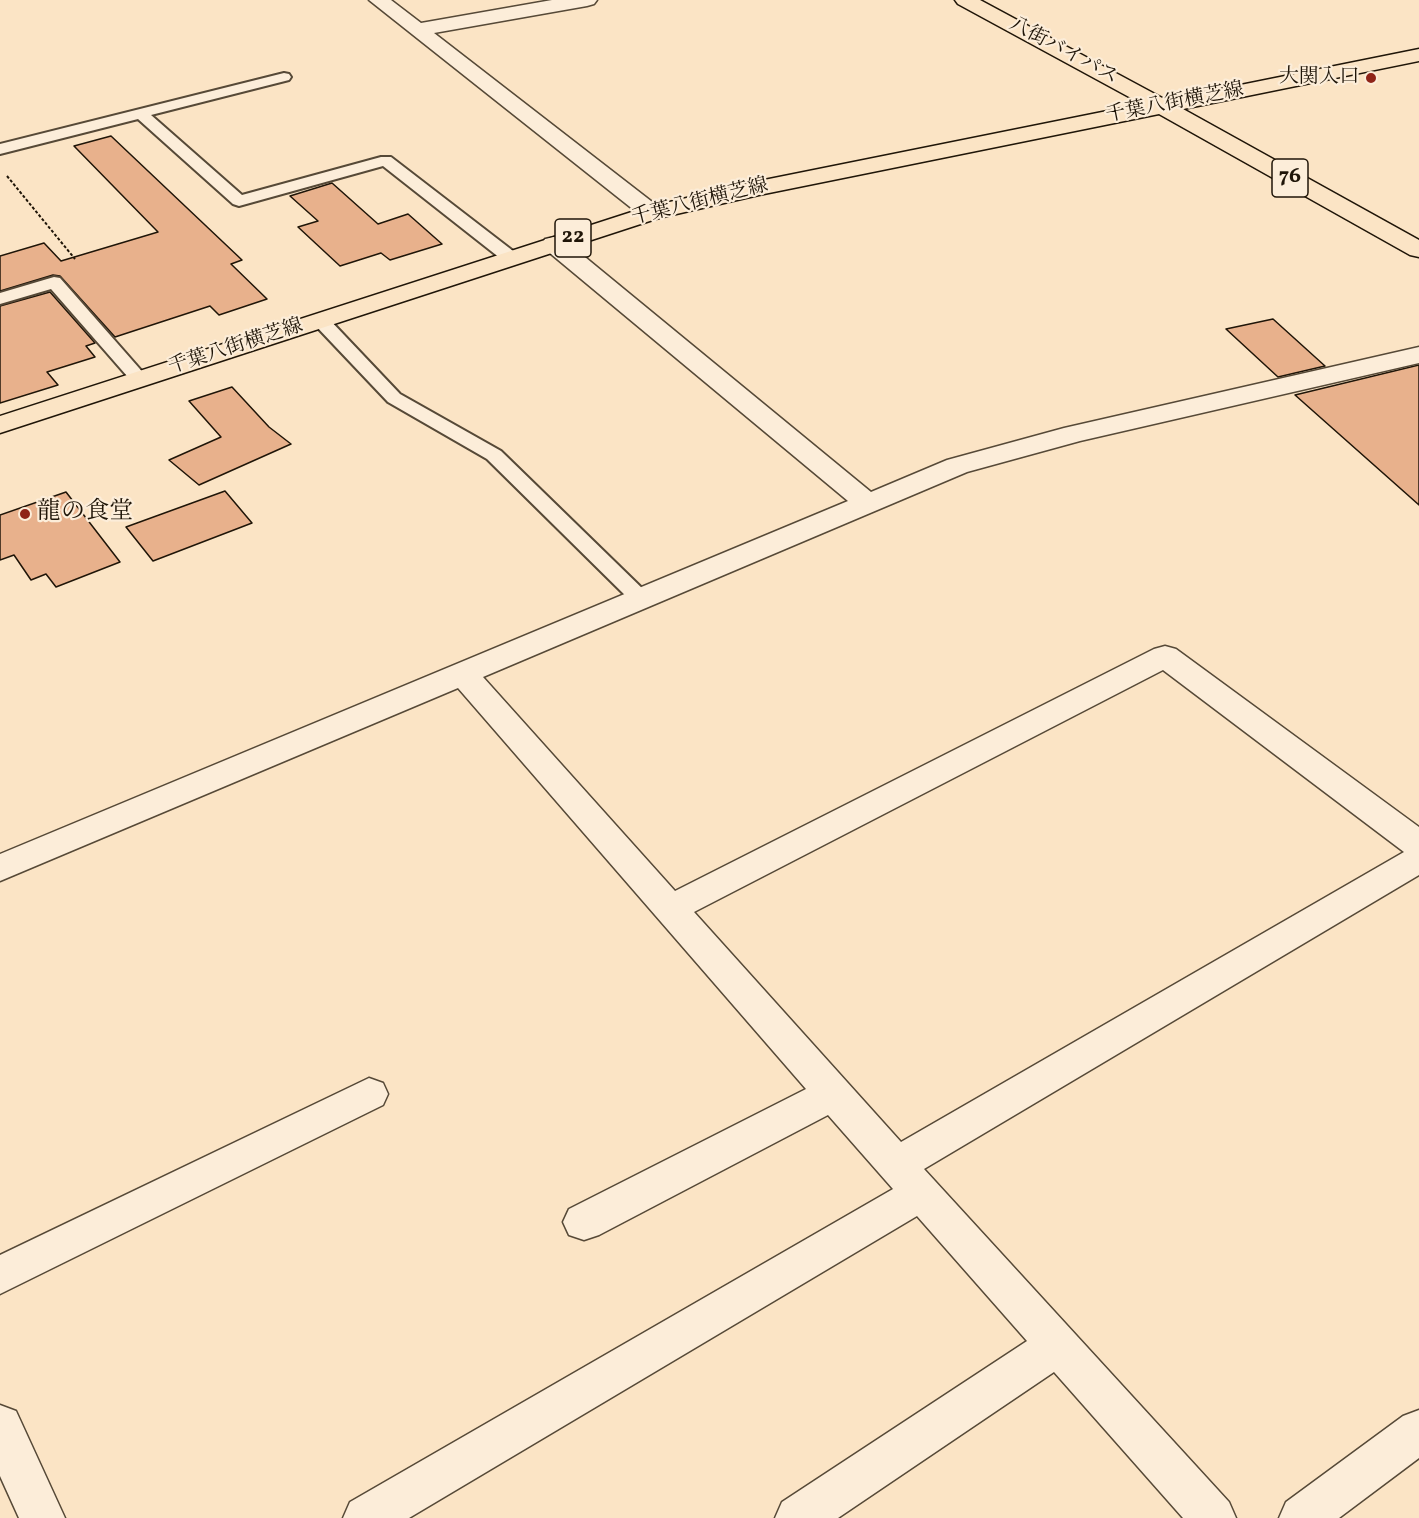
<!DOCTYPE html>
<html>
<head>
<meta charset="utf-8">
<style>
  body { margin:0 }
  canvas { display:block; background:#fbe4c5 }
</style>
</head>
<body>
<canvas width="1419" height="1518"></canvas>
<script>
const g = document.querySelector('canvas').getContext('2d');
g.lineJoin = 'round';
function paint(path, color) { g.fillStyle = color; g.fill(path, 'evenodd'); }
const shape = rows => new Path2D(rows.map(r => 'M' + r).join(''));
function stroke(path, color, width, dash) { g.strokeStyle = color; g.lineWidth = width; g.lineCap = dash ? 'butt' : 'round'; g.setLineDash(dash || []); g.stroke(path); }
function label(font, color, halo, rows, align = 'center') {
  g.font = font + ' Vollkorn,"Noto Serif JP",serif'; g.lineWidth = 4.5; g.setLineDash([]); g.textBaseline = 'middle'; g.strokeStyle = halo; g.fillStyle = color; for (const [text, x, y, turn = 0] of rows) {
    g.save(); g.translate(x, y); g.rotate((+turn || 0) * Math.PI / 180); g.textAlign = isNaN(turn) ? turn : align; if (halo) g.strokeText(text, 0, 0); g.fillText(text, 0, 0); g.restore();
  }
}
const building = shape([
  [111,136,242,260,231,264,267,299,219,315,210,306,115,337,60,276,53,275,0,291,0,256,44,243,61,261,158,232,74,146,111,136],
  [332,183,378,224,408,214,442,244,390,260,381,253,340,266,298,227,318,221,290,196,332,183],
  [50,292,95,343,86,346,95,357,47,372,58,385,0,403,0,306,50,292],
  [1273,319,1325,366,1278,377,1226,329,1273,319],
  [1419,365,1419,505,1295,395,1419,365],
  [232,387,269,427,291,444,199,485,169,460,221,437,189,401,232,387],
  [225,491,252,523,153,561,126,527,225,491],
  [66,492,120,562,56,587,46,574,31,580,14,555,0,560,0,515,66,492]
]);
paint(building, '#e8b18c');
stroke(building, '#1f1508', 1.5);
const service = shape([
  [284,73,289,74,291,77,289,80,151,115,242,195,381,157,391,157,517,254,519,258,517,262,505,262,383,166,239,206,233,204,138,119,0,154,0,144,284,73],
  [54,277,60,278,146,376,149,380,146,384,134,384,51,289,0,304,0,293,54,277],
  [321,316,327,317,400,394,501,451,648,594,651,599,648,604,634,604,487,459,388,402,315,325,312,321,321,316]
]);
const minor = shape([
  [369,0,391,0,421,23,552,0,597,0,594,4,587,6,434,33,660,208,664,213,660,218,644,218,369,0],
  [554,237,563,239,871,492,947,460,1064,428,1419,347,1419,363,1080,441,967,472,483,677,675,891,1154,649,1165,646,1176,649,1419,827,1419,875,924,1169,1229,1502,1236,1518,1183,1518,1054,1372,838,1518,775,1518,782,1502,1027,1341,917,1216,409,1518,343,1518,350,1502,893,1189,828,1115,599,1235,584,1240,569,1235,563,1222,569,1209,806,1089,458,688,0,881,0,854,848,501,545,249,542,244,545,239,554,237],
  [1163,670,1404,852,901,1142,694,912,1163,670],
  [369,1078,383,1083,388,1094,383,1105,0,1294,0,1255,369,1078],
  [0,1405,16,1411,65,1518,19,1518,0,1476,0,1405],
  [1419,1410,1419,1458,1339,1518,1279,1518,1286,1502,1403,1416,1419,1410]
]);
const primary = shape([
  [955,0,980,0,1166,100,1419,49,1419,61,1183,109,1419,240,1419,257,1410,255,1159,114,759,195,659,218,0,433,0,416,644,208,759,181,1142,104,958,4,955,0]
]);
stroke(service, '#564937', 4);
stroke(minor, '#564937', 3);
stroke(primary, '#1f1508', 3);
stroke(shape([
  [7,176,75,259]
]), '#1f1508', 2, [3, 2]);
paint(service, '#fcedd9');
paint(minor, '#fcedd9');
paint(primary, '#fbe4c5');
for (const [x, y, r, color] of [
  [1371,78,6,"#8f2418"],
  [25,514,6,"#8f2418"]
]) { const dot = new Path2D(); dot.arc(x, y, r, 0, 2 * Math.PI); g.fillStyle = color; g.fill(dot); stroke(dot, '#fcedd9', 2); }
label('20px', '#1f1508', '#fcedd9', [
  ["八街バイパス",1063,52,28],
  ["千葉八街横芝線",1175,104,-11],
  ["千葉八街横芝線",700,203,-14],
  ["千葉八街横芝線",236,348,-18]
]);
label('20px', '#1f1508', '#fcedd9', [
  ["大関入口",1359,78]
], 'right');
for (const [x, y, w] of [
  [1290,178,36],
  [573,238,36]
]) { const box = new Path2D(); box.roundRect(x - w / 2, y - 19, w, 38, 4.5); g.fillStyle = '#fcedd9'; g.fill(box); stroke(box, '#1f1508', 1.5); }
label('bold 22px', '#1f1508', null, [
  ["76",1290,178],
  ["22",573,238]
]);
label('24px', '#1f1508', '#fcedd9', [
  ["龍の食堂",37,514]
], 'left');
</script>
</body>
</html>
